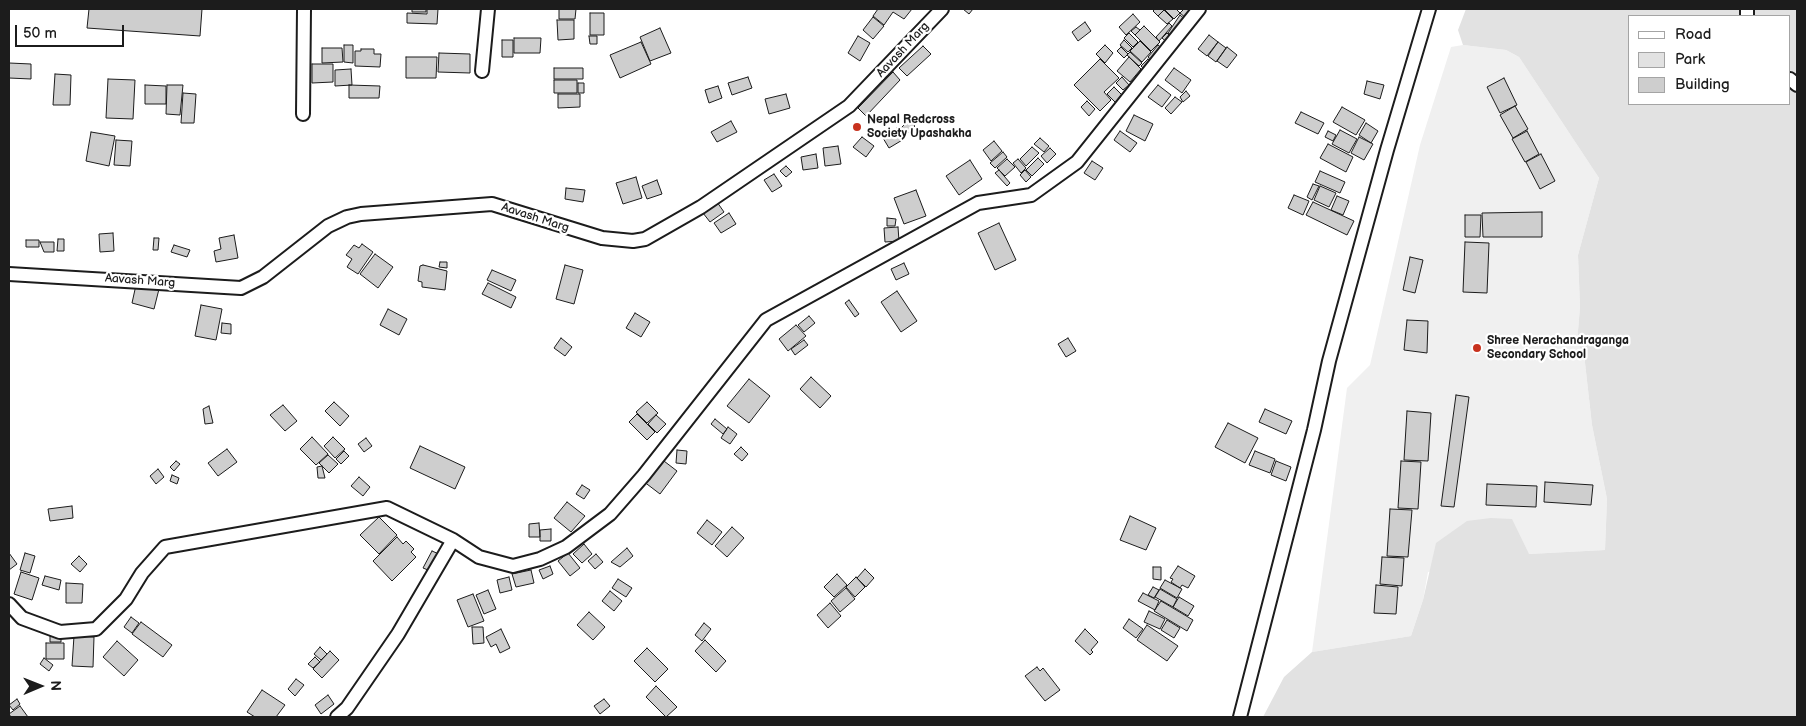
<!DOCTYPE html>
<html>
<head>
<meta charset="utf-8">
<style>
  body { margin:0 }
  #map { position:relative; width:1806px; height:726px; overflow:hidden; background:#fff; font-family:"Balsamiq Sans",sans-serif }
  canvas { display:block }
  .frame { position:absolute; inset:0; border:10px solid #1c1c1c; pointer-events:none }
  .legend { position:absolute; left:1628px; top:15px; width:162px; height:90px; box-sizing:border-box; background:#fff; border:1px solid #a4a4a4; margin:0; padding:6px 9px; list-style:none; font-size:15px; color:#1c1c1c }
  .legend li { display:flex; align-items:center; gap:10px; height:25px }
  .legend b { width:25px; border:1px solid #a4a4a4 }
  .north { position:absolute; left:15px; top:661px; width:50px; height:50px; -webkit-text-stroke:4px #fff; paint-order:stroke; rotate:89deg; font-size:14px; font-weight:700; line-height:20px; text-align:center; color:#1c1c1c }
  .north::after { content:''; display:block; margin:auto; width:18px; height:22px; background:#1c1c1c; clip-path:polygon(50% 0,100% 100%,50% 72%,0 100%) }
  .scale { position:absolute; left:15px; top:25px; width:109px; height:22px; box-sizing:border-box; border:2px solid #1c1c1c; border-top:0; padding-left:6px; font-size:15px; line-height:18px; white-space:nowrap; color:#1c1c1c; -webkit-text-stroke:4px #fff; paint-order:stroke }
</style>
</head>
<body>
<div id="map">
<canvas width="1806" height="726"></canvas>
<div class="frame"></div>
<ul class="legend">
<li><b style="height:6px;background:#fff"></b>Road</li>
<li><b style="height:14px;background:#e2e2e2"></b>Park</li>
<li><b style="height:14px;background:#cecece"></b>Building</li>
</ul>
<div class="north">N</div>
<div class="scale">50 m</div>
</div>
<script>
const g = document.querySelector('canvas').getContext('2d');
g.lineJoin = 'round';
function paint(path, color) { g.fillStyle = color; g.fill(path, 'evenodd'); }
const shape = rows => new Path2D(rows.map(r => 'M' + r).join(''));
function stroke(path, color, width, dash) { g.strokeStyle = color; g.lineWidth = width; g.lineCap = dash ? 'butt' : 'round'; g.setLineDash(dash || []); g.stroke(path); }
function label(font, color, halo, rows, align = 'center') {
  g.font = font + ' "Balsamiq Sans",sans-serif'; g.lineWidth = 4.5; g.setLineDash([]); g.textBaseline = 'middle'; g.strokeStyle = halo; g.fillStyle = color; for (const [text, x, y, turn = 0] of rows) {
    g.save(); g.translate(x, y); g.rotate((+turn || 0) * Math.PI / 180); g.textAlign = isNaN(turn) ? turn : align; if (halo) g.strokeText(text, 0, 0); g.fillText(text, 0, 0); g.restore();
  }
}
paint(shape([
  [1463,45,1506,50,1519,57,1599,178,1578,255,1580,307,1577,343,1584,354,1592,425,1607,499,1605,550,1529,554,1428,572,1423,600,1411,636,1312,652,1347,388,1370,365,1420,145,1451,47]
]), '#f0f0f0');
paint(shape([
  [1466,9,1797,9,1797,717,1263,717,1284,677,1312,652,1411,636,1423,600,1436,543,1467,521,1491,518,1512,519,1529,554,1605,550,1607,499,1592,425,1584,354,1577,343,1580,307,1578,255,1599,178,1519,57,1506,50,1463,45,1458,30],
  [1630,16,1790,16,1790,104,1630,104]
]), '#e2e2e2');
const building = shape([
  [89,9,202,9,200,36,87,28,89,9],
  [412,9,426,9,426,12,412,12,412,9],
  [427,9,438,9,437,24,407,23,407,13,427,14,427,9],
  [559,9,576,9,575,19,559,19,559,9],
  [878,9,912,9,904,19,893,12,884,25,873,16,878,9],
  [963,9,973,9,969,14,963,9],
  [1155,9,1163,9,1164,10,1158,16,1153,11,1155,9],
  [1164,9,1176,9,1180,13,1174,19,1164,9],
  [1184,9,1196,9,1187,19,1180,13,1184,9],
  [1164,10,1173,19,1167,24,1158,16,1164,10],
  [590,13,604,13,604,35,590,35,590,13],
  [1133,14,1140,22,1126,35,1119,27,1133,14],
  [1180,15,1188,22,1174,38,1168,33,1180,15],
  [873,17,884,26,873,39,863,30,873,17],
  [557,20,574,20,574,39,558,40,557,20],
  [1085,22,1091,31,1078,41,1072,32,1085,22],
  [1169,23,1172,26,1159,41,1156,37,1169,23],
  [1144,26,1160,42,1151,51,1135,35,1144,26],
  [1136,27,1140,30,1135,35,1131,31,1136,27],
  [660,28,671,53,650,61,640,37,660,28],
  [1129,33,1138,42,1133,47,1124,38,1129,33],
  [1167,33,1173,39,1169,44,1162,38,1167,33],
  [1209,35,1218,42,1207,56,1198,49,1209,35],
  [589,36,597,36,597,44,590,44,589,36],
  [858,36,870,43,860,61,848,53,858,36],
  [514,38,541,38,540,53,514,53,514,38],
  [502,40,513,40,513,57,502,57,502,40],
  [1124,40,1132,48,1128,52,1120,45,1124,40],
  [1140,41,1151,52,1142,62,1130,51,1140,41],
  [641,42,651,64,620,78,610,55,641,42],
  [1218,42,1226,48,1216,62,1208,56,1218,42],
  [344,45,353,45,353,63,344,62,344,45],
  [1105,45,1113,53,1105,63,1096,54,1105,45],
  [1158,45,1165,51,1155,63,1148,57,1158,45],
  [923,46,931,54,907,76,899,68,923,46],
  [1121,47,1128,54,1124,58,1117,51,1121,47],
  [1227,47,1237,55,1227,68,1217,61,1227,47],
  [322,48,342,48,343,62,322,63,322,48],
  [361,49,374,49,374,54,381,54,380,67,355,66,355,51,361,51,361,49],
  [1130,52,1142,63,1139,66,1127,55,1130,52],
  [439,53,470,54,470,73,438,72,439,53],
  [406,57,437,57,436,78,406,78,406,57],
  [1129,57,1141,69,1130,82,1117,71,1129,57],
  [1100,59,1119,78,1104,92,1111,100,1100,111,1074,85,1100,59],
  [1148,59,1154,64,1147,72,1141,66,1148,59],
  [9,63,31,64,31,79,9,78,9,63],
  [312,64,333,64,333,82,312,83,312,64],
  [554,68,583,68,583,79,554,79,554,68],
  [1174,68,1191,80,1182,93,1165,80,1174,68],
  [351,69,352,85,335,86,335,70,351,69],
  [893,72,900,80,866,116,858,108,893,72],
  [55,74,71,75,70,105,53,105,55,74],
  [748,77,752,88,732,95,728,83,748,77],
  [1122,77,1129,85,1123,90,1116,83,1122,77],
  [1504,78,1517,105,1500,113,1487,87,1504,78],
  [108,79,135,80,133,119,106,118,108,79],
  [554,80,577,80,577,93,554,93,554,80],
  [1367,81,1384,85,1380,99,1364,94,1367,81],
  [578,83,584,83,584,93,578,93,578,83],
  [145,85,166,86,166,104,145,104,145,85],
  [167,85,183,85,180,115,166,114,167,85],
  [349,85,380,86,379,98,349,98,349,85],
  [1158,85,1171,95,1162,107,1148,97,1158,85],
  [718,86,722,98,709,103,705,90,718,86],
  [1114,87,1126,99,1119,106,1107,94,1114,87],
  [1186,91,1190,96,1183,102,1180,97,1186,91],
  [183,93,196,94,194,123,181,123,183,93],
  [558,94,580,94,580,107,558,108,558,94],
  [786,94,790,108,769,114,765,99,786,94],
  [1175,97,1182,102,1171,114,1165,108,1175,97],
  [1087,101,1095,109,1089,116,1081,107,1087,101],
  [1515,106,1528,129,1513,138,1500,115,1515,106],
  [1342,107,1365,120,1356,135,1333,122,1342,107],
  [1301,112,1324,123,1318,134,1295,123,1301,112],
  [1134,115,1153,124,1145,141,1126,131,1134,115],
  [909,120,915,126,907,134,901,128,909,120],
  [731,121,737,132,717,142,711,132,731,121],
  [1366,123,1378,131,1371,143,1359,135,1366,123],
  [897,128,904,139,889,148,883,138,897,128],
  [1340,130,1357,139,1349,153,1332,144,1340,130],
  [1120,131,1137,143,1130,152,1114,140,1120,131],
  [1328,131,1336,135,1333,141,1325,137,1328,131],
  [1527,131,1539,154,1525,162,1512,139,1527,131],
  [91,132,115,136,109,166,86,161,91,132],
  [862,137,874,146,866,157,853,147,862,137],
  [1359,137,1373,144,1364,160,1351,153,1359,137],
  [1040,138,1049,146,1044,152,1034,144,1040,138],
  [116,140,132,141,130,166,114,165,116,140],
  [994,141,1002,151,991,161,983,150,994,141],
  [1328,144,1353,157,1346,172,1320,158,1328,144],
  [838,146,841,164,825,166,823,148,838,146],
  [1032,147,1039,153,1026,166,1020,159,1032,147],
  [1050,148,1056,154,1047,163,1041,156,1050,148],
  [1003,152,1007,157,995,168,990,163,1003,152],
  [816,154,818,168,803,170,801,157,816,154],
  [1541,154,1555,181,1540,189,1526,162,1541,154],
  [1038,158,1044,164,1032,176,1026,170,1038,158],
  [1007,159,1015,167,1005,176,997,168,1007,159],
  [1018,159,1026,168,1021,173,1013,163,1018,159],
  [970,160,982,179,959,195,946,176,970,160],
  [1092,161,1103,168,1095,180,1084,173,1092,161],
  [786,166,792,172,786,177,780,171,786,166],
  [999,170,1010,183,1007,186,995,173,999,170],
  [1025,170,1031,177,1026,182,1020,175,1025,170],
  [1320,171,1345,182,1340,193,1315,182,1320,171],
  [774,174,782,186,772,192,764,180,774,174],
  [636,177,642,198,623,204,616,183,636,177],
  [657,180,662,194,647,199,642,186,657,180],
  [1313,184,1319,186,1312,200,1307,197,1313,184],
  [1320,186,1336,193,1329,207,1314,200,1320,186],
  [566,188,585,190,583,202,565,199,566,188],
  [916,190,926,216,904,224,894,198,916,190],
  [1294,195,1309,201,1303,215,1288,208,1294,195],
  [1337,196,1349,201,1343,215,1331,210,1337,196],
  [717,202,724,212,710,222,703,213,717,202],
  [1313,202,1354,221,1347,235,1306,215,1313,202],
  [1542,212,1542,237,1483,237,1482,213,1542,212],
  [729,213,736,224,721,233,714,223,729,213],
  [1465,215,1481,215,1480,237,1465,237,1465,215],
  [887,218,896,219,895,226,887,226,887,218],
  [999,223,1016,260,995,270,978,233,999,223],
  [898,227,899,241,885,242,884,228,898,227],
  [113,233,114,251,100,252,99,234,113,233],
  [234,235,238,258,216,262,214,251,221,249,219,238,234,235],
  [154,238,159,238,158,250,153,250,154,238],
  [58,239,64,239,64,251,57,251,58,239],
  [26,240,39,240,39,247,26,247,26,240],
  [40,242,54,242,54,252,44,252,40,242],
  [1465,242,1489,243,1487,293,1463,292,1465,242],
  [362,244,373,252,358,274,347,267,352,259,346,255,354,245,359,248,362,244],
  [174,245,190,250,187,257,171,252,174,245],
  [375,254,393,267,378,288,360,274,375,254],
  [1410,257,1423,260,1415,293,1403,290,1410,257],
  [440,262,447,262,447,268,439,267,440,262],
  [904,263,909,274,896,280,891,269,904,263],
  [423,265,447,271,445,290,422,287,422,282,418,281,420,266,423,265],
  [565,265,583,270,574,304,556,299,565,265],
  [492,270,516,280,511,291,487,280,492,270],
  [488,283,516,297,511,308,482,294,488,283],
  [136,285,159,289,154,309,132,303,136,285],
  [897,291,917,321,901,332,881,302,897,291],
  [849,300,859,314,855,317,845,303,849,300],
  [201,305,222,309,216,340,195,336,201,305],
  [388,309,407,319,399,335,380,325,388,309],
  [635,313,650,322,641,337,626,328,635,313],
  [809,316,815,323,804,332,798,325,809,316],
  [1407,320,1428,321,1427,353,1404,350,1407,320],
  [222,323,231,324,231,334,221,333,222,323],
  [796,325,806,336,788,351,779,339,796,325],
  [561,338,572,347,565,356,554,348,561,338],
  [1068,338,1076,351,1066,357,1058,344,1068,338],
  [804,340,808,345,795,355,791,349,804,340],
  [811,377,831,396,820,408,800,389,811,377],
  [749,379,770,396,749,423,727,406,749,379],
  [1456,395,1469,397,1454,507,1441,506,1456,395],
  [334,402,349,416,340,426,325,411,334,402],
  [647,402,658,413,647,423,636,412,647,402],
  [283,405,297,421,285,431,270,415,283,405],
  [209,406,213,423,205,424,203,409,209,406],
  [1265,409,1292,421,1286,434,1259,422,1265,409],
  [1407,411,1431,413,1428,461,1404,460,1407,411],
  [637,414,655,432,647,440,629,422,637,414],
  [656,415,666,424,657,433,648,424,656,415],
  [715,419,727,429,723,434,711,424,715,419],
  [1228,423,1258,438,1245,463,1215,447,1228,423],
  [728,427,737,434,730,444,721,438,728,427],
  [312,437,328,454,316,465,300,449,312,437],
  [333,437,345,449,335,458,324,446,333,437],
  [366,438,372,446,364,452,358,444,366,438],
  [420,446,465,467,455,489,410,468,420,446],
  [741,447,748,454,742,461,734,454,741,447],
  [227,449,237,462,218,476,208,463,227,449],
  [677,450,687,451,686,464,676,463,677,450],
  [344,451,349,456,341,464,336,459,344,451],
  [1255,451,1275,459,1270,473,1249,465,1255,451],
  [328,455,338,464,329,473,319,463,328,455],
  [660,458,677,471,660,494,643,481,660,458],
  [176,461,180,464,174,471,170,467,176,461],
  [1276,461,1291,467,1286,481,1271,475,1276,461],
  [1401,461,1421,462,1418,509,1398,508,1401,461],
  [322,466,325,478,318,478,317,467,322,466],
  [158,469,164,477,156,484,150,476,158,469],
  [172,475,179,478,177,484,170,481,172,475],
  [359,477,370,487,363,496,351,486,359,477],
  [1545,482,1593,485,1591,505,1544,502,1545,482],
  [1487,484,1537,486,1536,507,1486,505,1487,484],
  [582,485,590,490,584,499,576,494,582,485],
  [567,502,585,516,571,532,554,518,567,502],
  [72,506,73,518,50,521,48,509,72,506],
  [1390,509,1412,510,1408,557,1387,556,1390,509],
  [1130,516,1156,528,1146,550,1120,540,1130,516],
  [379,517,397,535,379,554,360,535,379,517],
  [707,520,722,532,712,545,697,533,707,520],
  [539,523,540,537,529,537,529,524,539,523],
  [732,527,744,538,727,557,715,546,732,527],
  [551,529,551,541,540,541,540,530,551,529],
  [397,537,403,544,406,541,414,549,411,552,416,557,392,581,373,561,397,537],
  [584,544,592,554,582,563,573,554,584,544],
  [627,548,633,556,620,567,611,562,627,548],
  [432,551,441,555,433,572,423,568,432,551],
  [9,553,17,564,9,570,9,553],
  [25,553,35,556,30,573,20,570,25,553],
  [568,553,580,568,570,576,558,561,568,553],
  [596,554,603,562,595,569,588,561,596,554],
  [79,556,87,564,80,572,71,564,79,556],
  [1382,557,1404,558,1402,586,1380,584,1382,557],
  [550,566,553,574,543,579,539,570,550,566],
  [1178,566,1195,576,1188,588,1182,585,1180,588,1171,582,1173,579,1170,578,1178,566],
  [1153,567,1161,567,1161,580,1153,579,1153,567],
  [865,569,874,578,866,587,857,578,865,569],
  [531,570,534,583,516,587,512,574,531,570],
  [21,572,39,578,32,600,14,594,21,572],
  [837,574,847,585,834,597,824,587,837,574],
  [45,576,61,580,59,590,42,585,45,576],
  [509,577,512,590,500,593,497,580,509,577],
  [856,577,865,587,855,597,846,587,856,577],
  [618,579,632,588,626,597,612,588,618,579],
  [1165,580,1182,589,1177,598,1160,588,1165,580],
  [66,583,83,584,82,603,66,603,66,583],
  [1376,585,1398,587,1396,614,1374,613,1376,585],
  [1153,587,1159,590,1154,598,1148,595,1153,587],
  [846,588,855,599,840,612,831,601,846,588],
  [1160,589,1177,599,1173,607,1155,597,1160,589],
  [488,590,496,609,484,614,476,595,488,590],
  [610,591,622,601,614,611,602,601,610,591],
  [1143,593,1159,601,1155,610,1138,601,1143,593],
  [473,594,484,621,468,627,457,600,473,594],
  [1179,597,1194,606,1188,616,1173,607,1179,597],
  [1161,601,1193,620,1187,631,1154,611,1161,601],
  [830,603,841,616,828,628,817,615,830,603],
  [1149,611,1165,619,1160,629,1144,622,1149,611],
  [589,612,605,627,593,640,577,625,589,612],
  [131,617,139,623,132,633,124,627,131,617],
  [1129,619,1143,629,1136,638,1123,628,1129,619],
  [1167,620,1180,628,1174,638,1161,630,1167,620],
  [141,622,172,645,163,657,132,634,141,622],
  [704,623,711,629,702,641,695,635,704,623],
  [1147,625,1178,646,1167,661,1137,640,1147,625],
  [472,627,483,627,484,643,473,644,472,627],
  [501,629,510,648,500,653,496,644,491,647,486,637,501,629],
  [1085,629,1098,642,1091,650,1093,652,1090,655,1075,641,1085,629],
  [50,635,61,635,61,642,50,642,50,635],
  [74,636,94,637,93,667,72,666,74,636],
  [705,640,726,661,716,672,695,651,705,640],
  [117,641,138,660,124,676,103,657,117,641],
  [46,643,64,643,64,659,46,659,46,643],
  [320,647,327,654,321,660,314,654,320,647],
  [647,648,668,669,655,682,634,661,647,648],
  [330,651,339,660,322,678,313,669,330,651],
  [315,657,320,662,313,668,308,664,315,657],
  [44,658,53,665,49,671,40,664,44,658],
  [1037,667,1040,671,1043,668,1060,690,1045,701,1025,676,1037,667],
  [296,679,304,685,295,696,288,689,296,679],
  [656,686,677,707,666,717,646,697,656,686],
  [262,690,285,705,276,717,255,717,247,712,262,690],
  [328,695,334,704,321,714,315,705,328,695],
  [17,699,20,704,13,710,9,705,17,699],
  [604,699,610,706,600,714,594,706,604,699],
  [20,706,28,717,11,717,9,714,20,706]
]);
paint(building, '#cecece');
stroke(building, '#1c1c1c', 1);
const minor = shape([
  [1747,9,1747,16],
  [482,71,488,9],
  [1790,79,1797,85],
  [303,114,304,9],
  [9,274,241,288,263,277,328,226,347,217,361,214,492,204,602,238,633,241,645,239,701,207,849,106,942,9],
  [9,604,22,618,60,632,96,629,126,599,142,573,165,547,387,508,453,540,479,557,513,566,540,559,566,547,610,514,644,475,766,320,978,203,1031,195,1077,162,1199,9],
  [337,717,347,708,398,634,453,540],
  [1240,717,1314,430,1329,361,1387,150,1429,9]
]);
stroke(minor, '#1c1c1c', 16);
stroke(minor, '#fff', 12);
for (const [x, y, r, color] of [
  [857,127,5,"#c8321e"],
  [1477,348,5,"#c8321e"]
]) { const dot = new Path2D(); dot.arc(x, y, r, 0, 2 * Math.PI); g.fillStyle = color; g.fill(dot); stroke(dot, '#fff', 2); }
label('12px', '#1c1c1c', '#fff', [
  ["Aavash Marg",903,50,-47],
  ["Aavash Marg",535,218,18],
  ["Aavash Marg",140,281,4]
]);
label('bold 12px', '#1c1c1c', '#fff', [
  ["Nepal Redcross",867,120],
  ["Society Upashakha",867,134],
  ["Shree Nerachandraganga",1487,341],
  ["Secondary School",1487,355]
], 'left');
</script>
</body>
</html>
